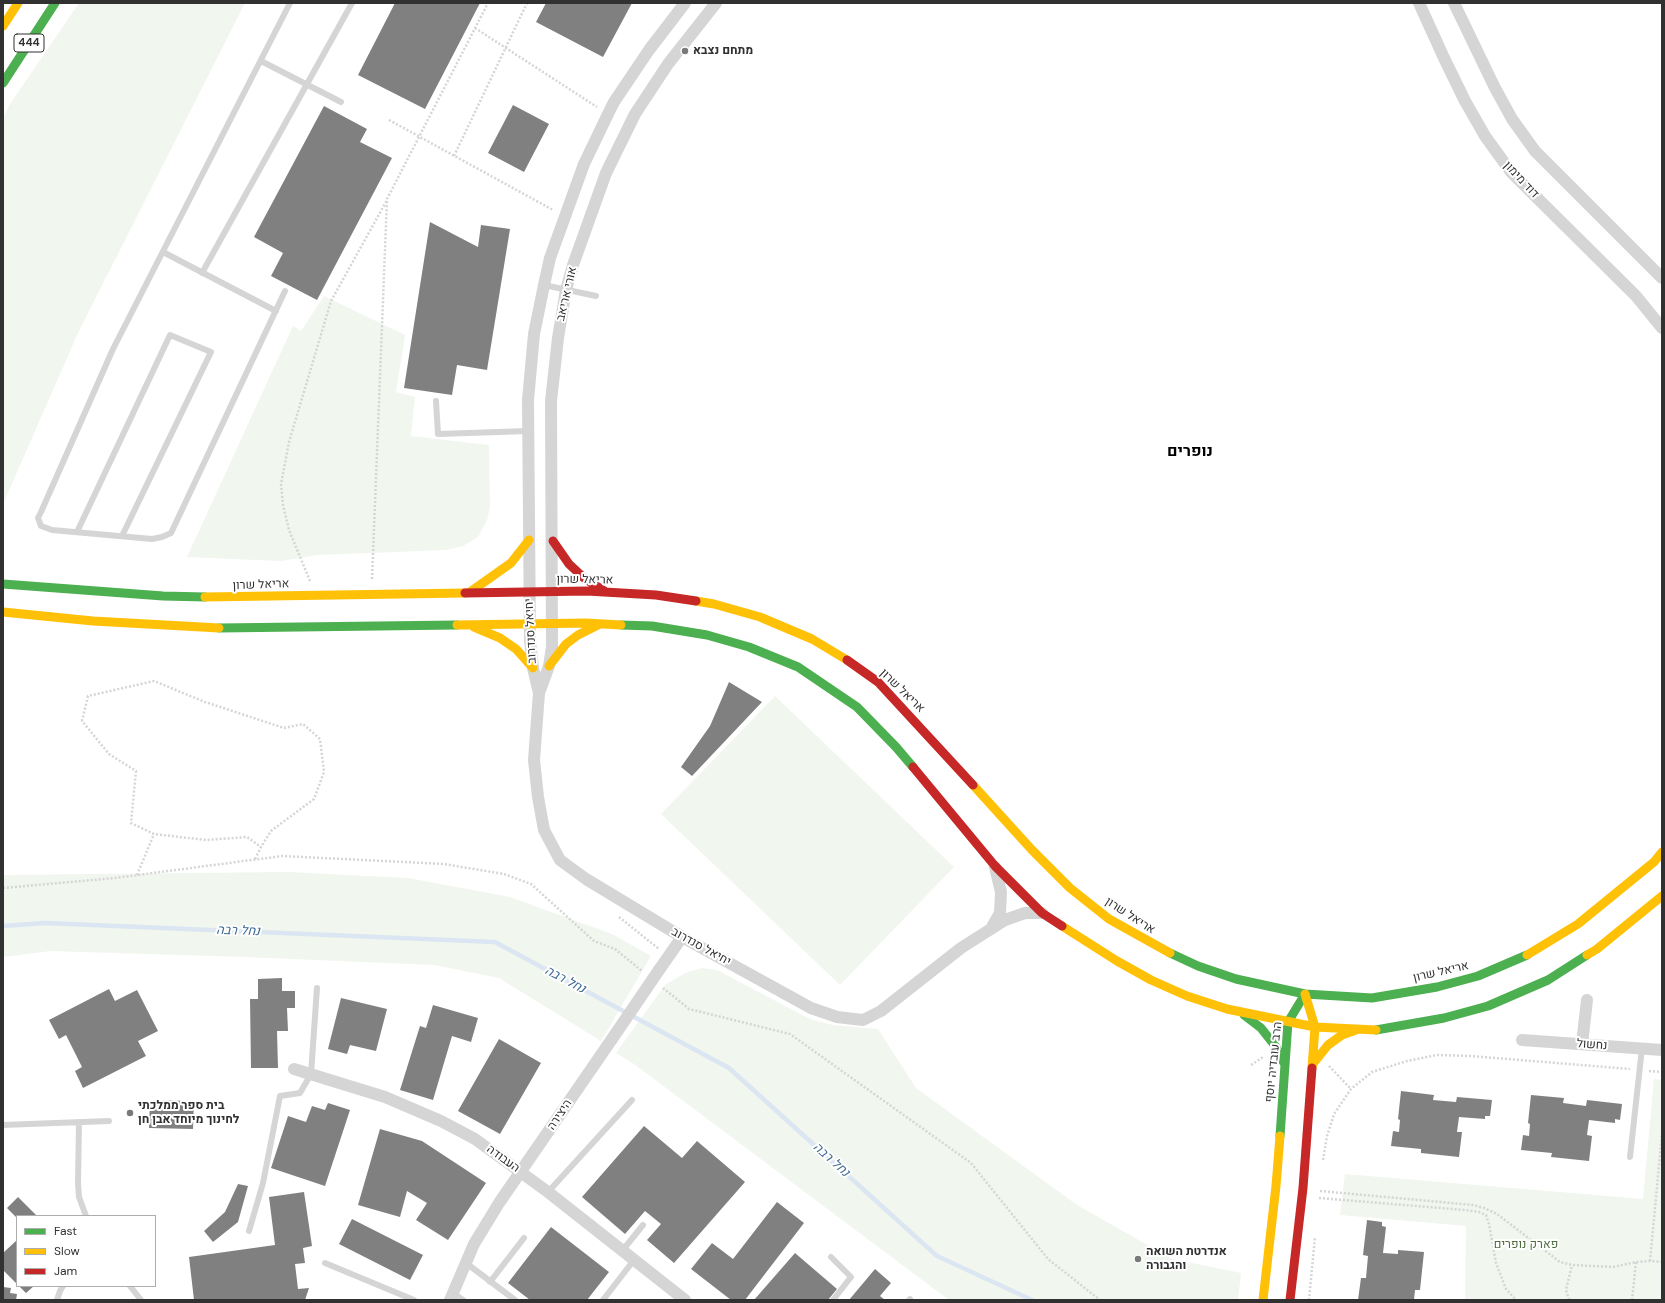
<!DOCTYPE html>
<html>
<head>
<meta charset="utf-8">
<style>
  body { margin:0 }
  #map { position:relative; width:1665px; height:1303px; overflow:hidden; background:#fff; font-family:"DM Sans",sans-serif }
  canvas { display:block }
  .frame { position:absolute; inset:0; border:4px solid #313131; pointer-events:none }
  .legend { position:absolute; left:16px; top:1215px; width:140px; height:72px; box-sizing:border-box; background:#fff; border:1px solid #adadad; margin:0; padding:5px 7px; list-style:none; font-size:12px; color:#313131 }
  .legend li { display:flex; align-items:center; gap:8px; height:20px }
  .legend b { width:20px; border:1px solid #adadad }
</style>
</head>
<body>
<div id="map">
<canvas width="1665" height="1303"></canvas>
<div class="frame"></div>
<ul class="legend">
<li><b style="height:5px;background:#4caf50"></b>Fast</li>
<li><b style="height:5px;background:#ffc107"></b>Slow</li>
<li><b style="height:5px;background:#c62828"></b>Jam</li>
</ul>
</div>
<script>
const g = document.querySelector('canvas').getContext('2d');
g.lineJoin = 'round';
function paint(path, color) { g.fillStyle = color; g.fill(path, 'evenodd'); }
const shape = rows => new Path2D(rows.map(r => 'M' + r).join(''));
function stroke(path, color, width, dash) { g.strokeStyle = color; g.lineWidth = width; g.lineCap = dash ? 'butt' : 'round'; g.setLineDash(dash || []); g.stroke(path); }
function label(font, color, halo, rows, align = 'center') {
  g.font = font + ' "DM Sans",Heebo,sans-serif'; g.lineWidth = 4; g.setLineDash([]); g.textBaseline = 'middle'; g.strokeStyle = halo; g.fillStyle = color; for (const [text, x, y, turn = 0] of rows) {
    g.save(); g.translate(x, y); g.rotate((+turn || 0) * Math.PI / 180); g.textAlign = isNaN(turn) ? turn : align; if (halo) g.strokeText(text, 0, 0); g.fillText(text, 0, 0); g.restore();
  }
}
paint(shape([
  [79,3,245,3,78,333,3,504,3,118,10,104],
  [324,296,405,335,396,392,415,397,411,436,489,445,490,507,487,520,478,537,463,546,446,550,318,555,281,561,187,557,293,326,301,331],
  [775,696,954,867,840,985,661,814],
  [288,872,408,878,510,897,612,934,651,956,601,1041,499,978,434,965,245,957,51,951,3,957,3,875],
  [702,968,717,970,810,1019,833,1025,878,1029,916,1088,1077,1205,1172,1259,1241,1273,1238,1300,949,1300,634,1064,616,1053,665,985,685,973],
  [1654,1079,1662,1080,1662,1300,1465,1300,1466,1226,1340,1215,1345,1174,1643,1199]
]), '#f1f6ee');
stroke(shape([
  [3,926,45,923,495,942,729,1068,937,1256,1032,1300]
]), '#dbe6f2', 4.5);
paint(shape([
  [395,3,480,3,425,109,358,75],
  [546,3,632,3,603,57,536,22],
  [513,105,549,124,524,172,488,153],
  [324,106,367,129,360,142,392,158,317,300,271,276,283,253,254,237],
  [430,222,478,247,481,225,510,229,487,370,457,365,452,395,404,388],
  [729,682,762,702,692,776,681,767,710,726],
  [282,978,282,991,295,991,295,1008,287,1008,288,1031,277,1031,278,1068,251,1068,250,999,258,999,258,979],
  [109,989,115,1001,137,990,158,1031,138,1041,146,1056,83,1088,75,1071,82,1067,66,1035,59,1039,49,1020],
  [341,998,387,1009,376,1051,350,1045,347,1054,328,1049],
  [433,1005,478,1018,471,1042,452,1036,433,1100,400,1090,420,1026,426,1028],
  [499,1039,541,1063,500,1134,458,1111],
  [1401,1091,1434,1095,1433,1100,1456,1102,1457,1097,1492,1100,1490,1116,1485,1116,1485,1119,1459,1117,1457,1132,1462,1132,1459,1157,1421,1153,1421,1149,1391,1146,1393,1131,1399,1132,1400,1120,1398,1119],
  [1531,1095,1564,1098,1563,1103,1586,1106,1587,1100,1622,1104,1620,1120,1615,1119,1615,1123,1589,1120,1587,1135,1592,1136,1589,1161,1551,1157,1552,1153,1521,1150,1523,1135,1529,1136,1530,1124,1528,1123],
  [150,1100,194,1101,193,1129,149,1128],
  [328,1103,350,1110,325,1186,271,1168,288,1116,306,1122,312,1106,325,1110],
  [644,1126,682,1158,697,1141,745,1182,674,1263,647,1240,661,1224,645,1211,625,1234,582,1197],
  [380,1129,422,1141,486,1183,448,1240,416,1220,427,1203,407,1191,400,1217,358,1205],
  [238,1184,248,1186,238,1222,213,1242,204,1231,225,1212],
  [304,1192,312,1246,303,1248,305,1263,295,1264,298,1289,309,1288,305,1300,194,1300,189,1257,275,1245,269,1197],
  [18,1197,37,1216,17,1216,17,1218,7,1208],
  [777,1202,804,1223,745,1300,731,1300,691,1269,712,1243,733,1259],
  [352,1219,423,1255,410,1280,339,1244],
  [1367,1220,1382,1222,1382,1226,1386,1227,1383,1253,1398,1254,1398,1250,1424,1252,1420,1290,1415,1290,1414,1300,1358,1300,1361,1278,1366,1278,1368,1256,1363,1255],
  [551,1227,609,1272,587,1300,530,1300,508,1283],
  [17,1240,17,1284,3,1270,3,1253],
  [795,1253,837,1289,828,1300,754,1300],
  [875,1269,891,1283,880,1296,885,1300,849,1300],
  [19,1286,34,1286,26,1293],
  [3,1287,11,1288,10,1293,17,1294,16,1300,3,1300]
]), '#808080');
stroke(shape([
  [475,28,597,107],
  [389,120,553,210],
  [454,156,527,3],
  [372,579,387,199,488,3],
  [310,581,289,530,283,505,281,484,289,442,331,301,387,200],
  [255,859,261,847,271,831,314,799,324,772,320,739,303,724,284,728,205,702,154,681,88,696,82,721,109,754,136,771,131,823,154,834,206,840,247,837,261,847],
  [137,875,154,834],
  [3,888,115,878,282,856,444,864,504,874,531,884,594,941,615,949,642,971],
  [619,917,659,949],
  [663,988,689,1009,790,1034,971,1163,1048,1259,1100,1300],
  [1251,1065,1263,1057],
  [1329,1066,1351,1089],
  [1649,1071,1662,1072],
  [1323,1160,1327,1136,1334,1114,1351,1089,1372,1072,1407,1061,1437,1055,1471,1056,1630,1069],
  [1320,1191,1473,1205,1484,1208,1497,1214,1560,1262,1572,1265,1613,1267,1636,1262,1650,1261,1662,1262],
  [1319,1198,1465,1210,1479,1212,1486,1215,1489,1224,1496,1263,1506,1289,1516,1300],
  [1650,1261,1662,1134],
  [1309,1300,1315,1237],
  [1569,1300,1566,1290,1572,1265],
  [1632,1300,1636,1262]
]), '#d5d5d5', 2.5, [2, 2]);
stroke(shape([
  [261,61,341,102],
  [163,252,276,311],
  [202,273,352,3],
  [544,285,596,296],
  [285,291,171,533,162,537,152,539,52,530,41,526,38,518,41,512,113,349,290,3],
  [436,401,438,434,528,431],
  [77,532,170,335,211,352,122,536],
  [79,1122,78,1183,79,1197,86,1216],
  [3,1125,109,1121],
  [1630,1157,1642,1048],
  [548,1192,632,1100],
  [249,1231,263,1183,280,1096,300,1093,311,1074,317,988],
  [622,1251,643,1225],
  [831,1257,851,1277,833,1300],
  [325,1263,414,1300],
  [466,1263,515,1300],
  [490,1282,524,1238],
  [130,1286,141,1300],
  [453,1293,463,1300],
  [57,1300,60,1291,63,1286],
  [603,1300,634,1260],
  [909,1300,910,1299]
]), '#d5d5d5', 6);
stroke(shape([
  [716,3,668,64,635,114,606,173,573,265,566,290,558,338,551,401,552,647,549,666,539,693,534,760,538,797,544,830,560,860,586,879,682,937,811,1008,837,1017,863,1020,881,1011,961,948,1005,920,1025,913,1042,913],
  [1419,3,1444,58,1465,101,1485,136,1511,172,1636,296,1662,328],
  [1454,3,1494,86,1512,119,1535,151,1662,278],
  [539,693,533,668,530,640,528,400,534,334,544,285,550,258,584,164,608,114,614,102,649,50,685,3],
  [992,927,1000,913,1001,892,995,867],
  [659,970,682,937],
  [1522,1040,1662,1050],
  [1582,1044,1587,1000],
  [294,1069,385,1097,441,1121,475,1139,548,1192,685,1300],
  [450,1300,474,1244,499,1203,612,1039]
]), '#d5d5d5', 12);
stroke(shape([
  [3,83,55,3],
  [3,584,163,596,205,597],
  [621,625,652,626,707,635,749,647,798,667,857,707,896,747,913,767],
  [219,628,457,625],
  [1170,953,1198,966,1236,979,1305,994,1372,998,1437,987,1478,976,1527,955],
  [1244,1015,1261,1028,1276,1047,1285,1065],
  [1376,1030,1444,1018,1488,1006,1548,980,1587,955],
  [1280,1136,1288,1022,1305,994]
]), '#4caf50', 9);
stroke(shape([
  [3,26,18,3],
  [470,592,511,563,529,540],
  [205,597,465,593],
  [696,601,714,604,760,617,812,639,847,660],
  [3,612,93,621,219,628],
  [457,625,586,623,621,625],
  [474,627,500,638,516,649,533,668],
  [549,666,566,644,578,635,598,625],
  [973,785,1032,850,1070,888,1109,919,1170,953],
  [1062,926,1117,961,1151,980,1187,996,1227,1009,1315,1027,1376,1030],
  [1527,955,1578,924,1654,862,1662,852],
  [1587,955,1597,949,1662,896],
  [1305,994,1315,1027,1312,1068],
  [1312,1065,1328,1045,1342,1035,1356,1030],
  [1263,1300,1276,1186,1280,1136]
]), '#ffc107', 9);
stroke(shape([
  [553,541,569,564,584,578,606,592],
  [465,593,587,591,656,595,696,601],
  [847,660,878,682,973,785],
  [913,767,995,866,1042,913,1062,926],
  [1290,1300,1303,1188,1312,1068]
]), '#c62828', 9);
stroke(shape([
  [612,1039,659,970]
]), '#d5d5d5', 12);
for (const [x, y, r, color] of [
  [685,51,4,"#797979"],
  [130,1113,4,"#797979"],
  [1138,1259,4,"#797979"]
]) { const dot = new Path2D(); dot.arc(x, y, r, 0, 2 * Math.PI); g.fillStyle = color; g.fill(dot); stroke(dot, '#fff', 1.5); }
for (const [x, y, w] of [
  [29,43,30]
]) { const box = new Path2D(); box.roundRect(x - w / 2, y - 9, w, 18, 3); g.fillStyle = '#fff'; g.fill(box); stroke(box, '#313131', 1); }
label('bold 11px', '#313131', null, [
  ["444",29,43]
]);
label('bold 12px', '#313131', '#fff', [
  ["מתחם נצבא",693,51],
  ["בית ספר ממלכתי",138,1106],
  ["לחינוך מיוחד אבן חן",138,1120],
  ["אנדרטת השואה",1146,1252],
  ["והגבורה",1146,1266]
], 'left');
label('12px', '#313131', '#fff', [
  ["דוד מימון",1521,180,47],
  ["אורי אריאב",567,294,-77],
  ["אריאל שרון",585,580,1],
  ["אריאל שרון",261,585,-2],
  ["יחיאל סנדרוב",531,631,-93],
  ["אריאל שרון",902,691,44],
  ["אריאל שרון",1130,916,33],
  ["יחיאל סנדרוב",701,947,29],
  ["אריאל שרון",1441,972,-13],
  ["נחשול",1592,1045,4],
  ["הרב עובדיה יוסף",1274,1062,-84],
  ["היצירה",560,1115,-56],
  ["העבודה",503,1159,36]
]);
label('12px', '#4e6e3e', '#fff', [
  ["פארק נופרים",1526,1245]
]);
label('italic 13px', '#3e6994', '#fff', [
  ["נחל רבה",238,931,2],
  ["נחל רבה",565,980,28],
  ["נחל רבה",831,1160,42]
]);
label('bold 16px', '#000', '#fff', [
  ["נופרים",1190,452]
]);
</script>
</body>
</html>
